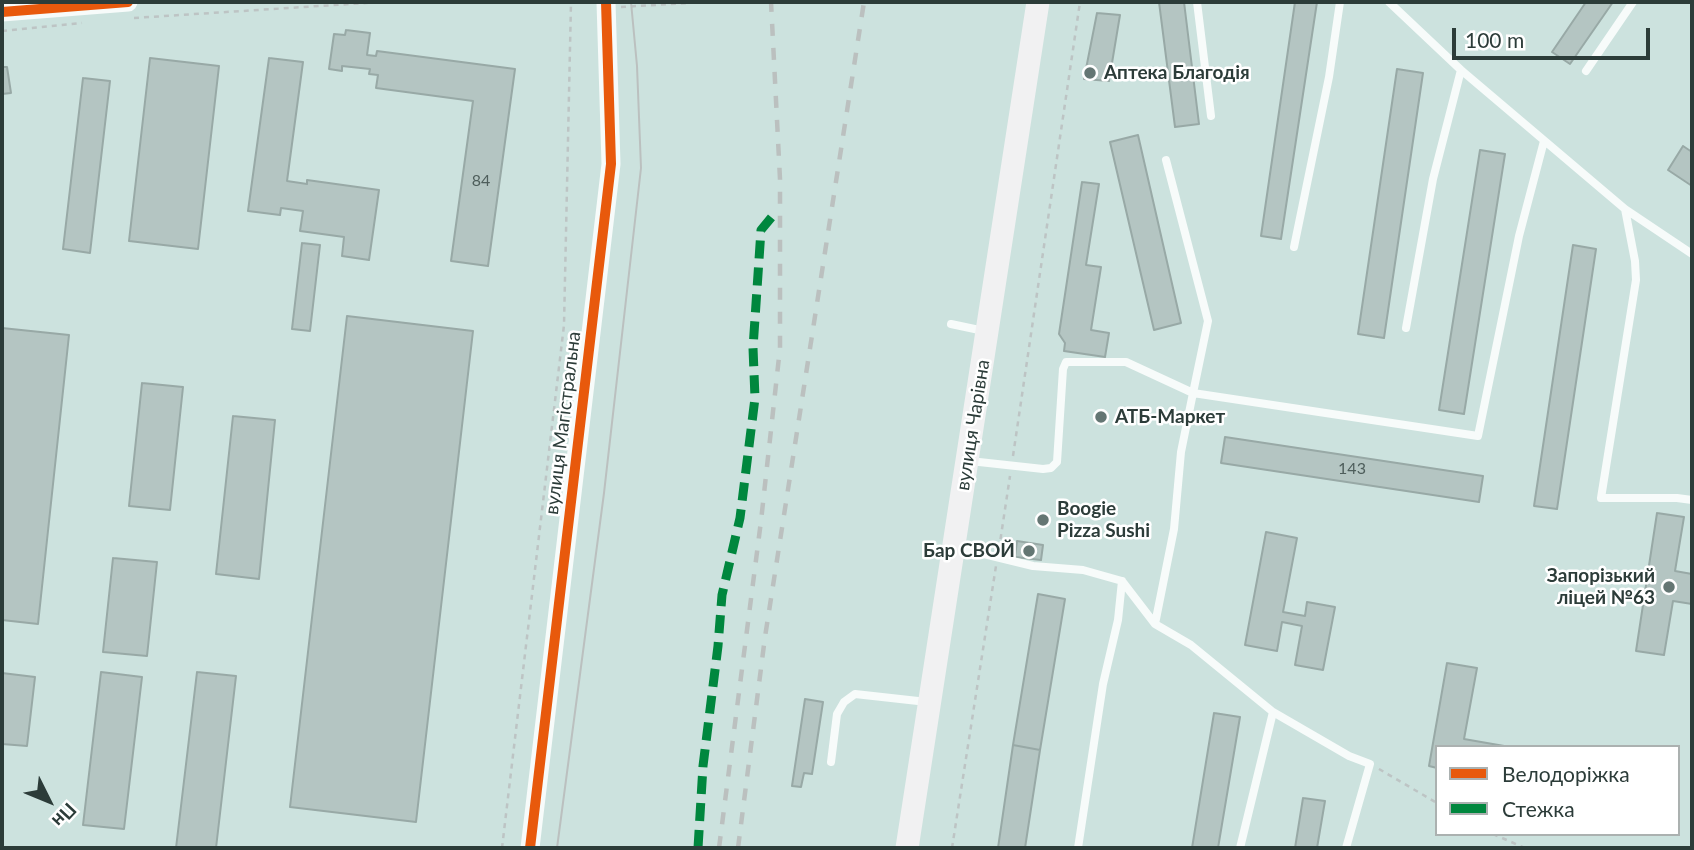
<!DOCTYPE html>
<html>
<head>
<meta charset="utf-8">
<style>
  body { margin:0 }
  #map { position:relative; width:1694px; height:850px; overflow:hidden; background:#cce2de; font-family:Lato,sans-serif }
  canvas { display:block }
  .frame { position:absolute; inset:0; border:4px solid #2c3c39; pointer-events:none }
  .legend { position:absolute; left:1435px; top:745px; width:245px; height:91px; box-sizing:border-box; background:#fff; border:2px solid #abb1b0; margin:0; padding:9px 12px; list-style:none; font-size:21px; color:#2c3c39 }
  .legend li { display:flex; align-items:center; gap:14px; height:35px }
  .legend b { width:35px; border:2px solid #abb1b0 }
  .north { position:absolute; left:14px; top:766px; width:70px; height:70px; -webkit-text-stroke:5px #fff; paint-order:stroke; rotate:133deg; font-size:19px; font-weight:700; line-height:28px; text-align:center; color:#2c3c39 }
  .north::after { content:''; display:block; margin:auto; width:24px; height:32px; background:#2c3c39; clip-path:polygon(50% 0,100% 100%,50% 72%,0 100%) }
  .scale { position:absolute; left:1452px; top:28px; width:198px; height:32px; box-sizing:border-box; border:4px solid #2c3c39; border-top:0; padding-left:9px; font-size:21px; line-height:24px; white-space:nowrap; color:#2c3c39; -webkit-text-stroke:5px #fff; paint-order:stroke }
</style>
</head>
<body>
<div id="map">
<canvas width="1694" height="850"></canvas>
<div class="frame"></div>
<ul class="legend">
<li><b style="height:9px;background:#e8590c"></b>Велодоріжка</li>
<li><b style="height:9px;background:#00873e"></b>Стежка</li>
</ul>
<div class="north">Пн</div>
<div class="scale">100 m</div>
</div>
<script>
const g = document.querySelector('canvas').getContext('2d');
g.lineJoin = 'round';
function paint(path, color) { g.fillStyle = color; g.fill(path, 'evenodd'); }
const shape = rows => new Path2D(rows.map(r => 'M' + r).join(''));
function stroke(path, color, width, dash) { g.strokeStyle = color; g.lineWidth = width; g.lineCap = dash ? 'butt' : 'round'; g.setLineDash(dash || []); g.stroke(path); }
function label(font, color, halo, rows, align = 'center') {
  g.font = font + ' Lato,sans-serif'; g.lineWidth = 5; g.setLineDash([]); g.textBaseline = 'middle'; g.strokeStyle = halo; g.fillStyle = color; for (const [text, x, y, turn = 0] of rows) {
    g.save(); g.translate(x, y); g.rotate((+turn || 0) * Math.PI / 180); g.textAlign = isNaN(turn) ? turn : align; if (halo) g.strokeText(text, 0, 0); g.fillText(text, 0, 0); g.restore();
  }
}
const building = shape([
  [1159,2,1184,2,1199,124,1175,127,1159,2],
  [1295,2,1317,2,1281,239,1261,236,1295,2],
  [1586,2,1613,2,1570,64,1552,52,1586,2],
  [1097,13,1120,15,1109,81,1084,79,1097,13],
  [346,30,370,33,367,55,376,56,377,51,515,69,488,266,451,261,473,101,376,88,378,75,369,74,370,69,342,66,342,71,329,69,334,34,345,35,346,30],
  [150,58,219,66,198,249,129,241,150,58],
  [269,58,303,62,287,181,307,184,307,180,379,190,369,260,342,256,344,237,300,231,303,211,281,208,280,215,248,211,269,58],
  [2,67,7,67,11,93,2,94,2,67],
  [1397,69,1423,73,1384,338,1358,334,1397,69],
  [83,78,110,81,90,253,63,249,83,78],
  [1138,135,1181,323,1154,330,1110,142,1138,135],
  [1683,146,1692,152,1692,186,1668,170,1683,146],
  [1480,150,1505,154,1464,414,1439,410,1480,150],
  [1082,182,1099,184,1086,265,1101,267,1091,330,1109,333,1105,357,1064,351,1065,343,1059,334,1082,182],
  [302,243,320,245,310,331,292,329,302,243],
  [1573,245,1596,249,1557,509,1534,506,1573,245],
  [347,316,473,331,416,822,290,807,347,316],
  [2,328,69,335,38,624,2,620,2,328],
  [142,383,183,387,170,510,129,506,142,383],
  [233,416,275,420,259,579,216,574,233,416],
  [1225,437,1483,476,1479,502,1221,463,1225,437],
  [1657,513,1684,517,1675,571,1692,574,1692,604,1673,601,1664,655,1636,651,1657,513],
  [1266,532,1297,538,1283,612,1305,616,1307,602,1335,607,1323,670,1295,665,1302,626,1282,622,1277,651,1245,645,1266,532],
  [1017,541,1043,545,1041,560,1015,557,1017,541],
  [113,558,157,562,147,656,103,652,113,558],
  [1038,594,1065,599,1040,750,1013,745,1038,594],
  [1447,663,1477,668,1464,739,1510,747,1437,747,1437,768,1429,766,1447,663],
  [101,672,142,677,124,829,83,825,101,672],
  [197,672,236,676,216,848,176,848,197,672],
  [2,673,35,677,27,746,2,744,2,673],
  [805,699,823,702,812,774,804,773,801,787,792,786,805,699],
  [1214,713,1240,717,1218,848,1192,848,1214,713],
  [1013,745,1040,750,1025,848,998,848,1013,745],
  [1303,798,1325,801,1317,848,1295,848,1303,798]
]);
paint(building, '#b4c5c2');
stroke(building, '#98a9a6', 2);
stroke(shape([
  [621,7,705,2],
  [134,18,381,2],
  [2,31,82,23],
  [1013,456,1080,2],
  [999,549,1010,476],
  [1379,769,1437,803],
  [1493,834,1525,848],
  [502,848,564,325,571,2],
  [952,848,996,566]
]), '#bdc4c4', 2.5, [5, 5]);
stroke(shape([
  [1197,2,1211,116],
  [1389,2,1461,70,1625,209,1635,261,1636,280,1601,498,1677,498,1692,500],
  [1586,71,1633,2],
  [1625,209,1692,254],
  [1294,247,1329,77,1340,2],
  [951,324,984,331],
  [1406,328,1433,179,1461,70],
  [970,461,1043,469,1051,468,1057,462,1063,369,1066,362,1126,362,1193,393,1208,321,1166,160],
  [955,547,1033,566,1083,570,1122,581,1155,624,1174,529,1181,452,1193,393,1478,436,1519,236,1544,141],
  [1155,624,1191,645,1273,712,1240,848],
  [1273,712,1349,756,1370,764,1346,848],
  [831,762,837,714,844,702,855,694,927,702],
  [1078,848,1103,684,1118,620,1122,581]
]), '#f7fbfa', 8);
stroke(shape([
  [2,12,128,2],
  [530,848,611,164,606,2]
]), '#f7fbfa', 19);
stroke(shape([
  [907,848,1038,2]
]), '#f1f1f2', 23);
stroke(shape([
  [557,848,604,493,641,168,637,66,631,2]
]), '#bbc0bf', 2);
stroke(shape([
  [719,848,761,521,780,348,780,179,771,2],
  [738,848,765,637,864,2]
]), '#bbc0bf', 4.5, [12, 12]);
stroke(shape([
  [698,848,703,766,718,646,722,595,740,518,755,398,753,348,761,230,775,213]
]), '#00873e', 9, [18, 9]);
stroke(shape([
  [2,12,128,2],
  [530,848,611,164,606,2]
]), '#e8590c', 10);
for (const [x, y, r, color] of [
  [1090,73,7,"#647673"],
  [1101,417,7,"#647673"],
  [1043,520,7,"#647673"],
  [1029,551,7,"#647673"],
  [1669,587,7,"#647673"]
]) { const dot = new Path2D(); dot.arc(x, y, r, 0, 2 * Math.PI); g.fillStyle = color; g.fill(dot); stroke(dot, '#fff', 2.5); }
label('16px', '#4e5e5b', null, [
  ["84",481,181],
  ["143",1352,469]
]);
label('bold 19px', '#2c3c39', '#fff', [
  ["Аптека Благодія",1104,73],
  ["АТБ-Маркет",1115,417],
  ["Boogie",1057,509],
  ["Pizza Sushi",1057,531],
  ["Бар СВОЙ",1015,551,"right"],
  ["Запорізький",1655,576,"right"],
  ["ліцей №63",1655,598,"right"]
], 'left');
label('19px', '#2c3c39', '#fff', [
  ["вулиця Магістральна",563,423,-83],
  ["вулиця Чарівна",973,425,-81]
]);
</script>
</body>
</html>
